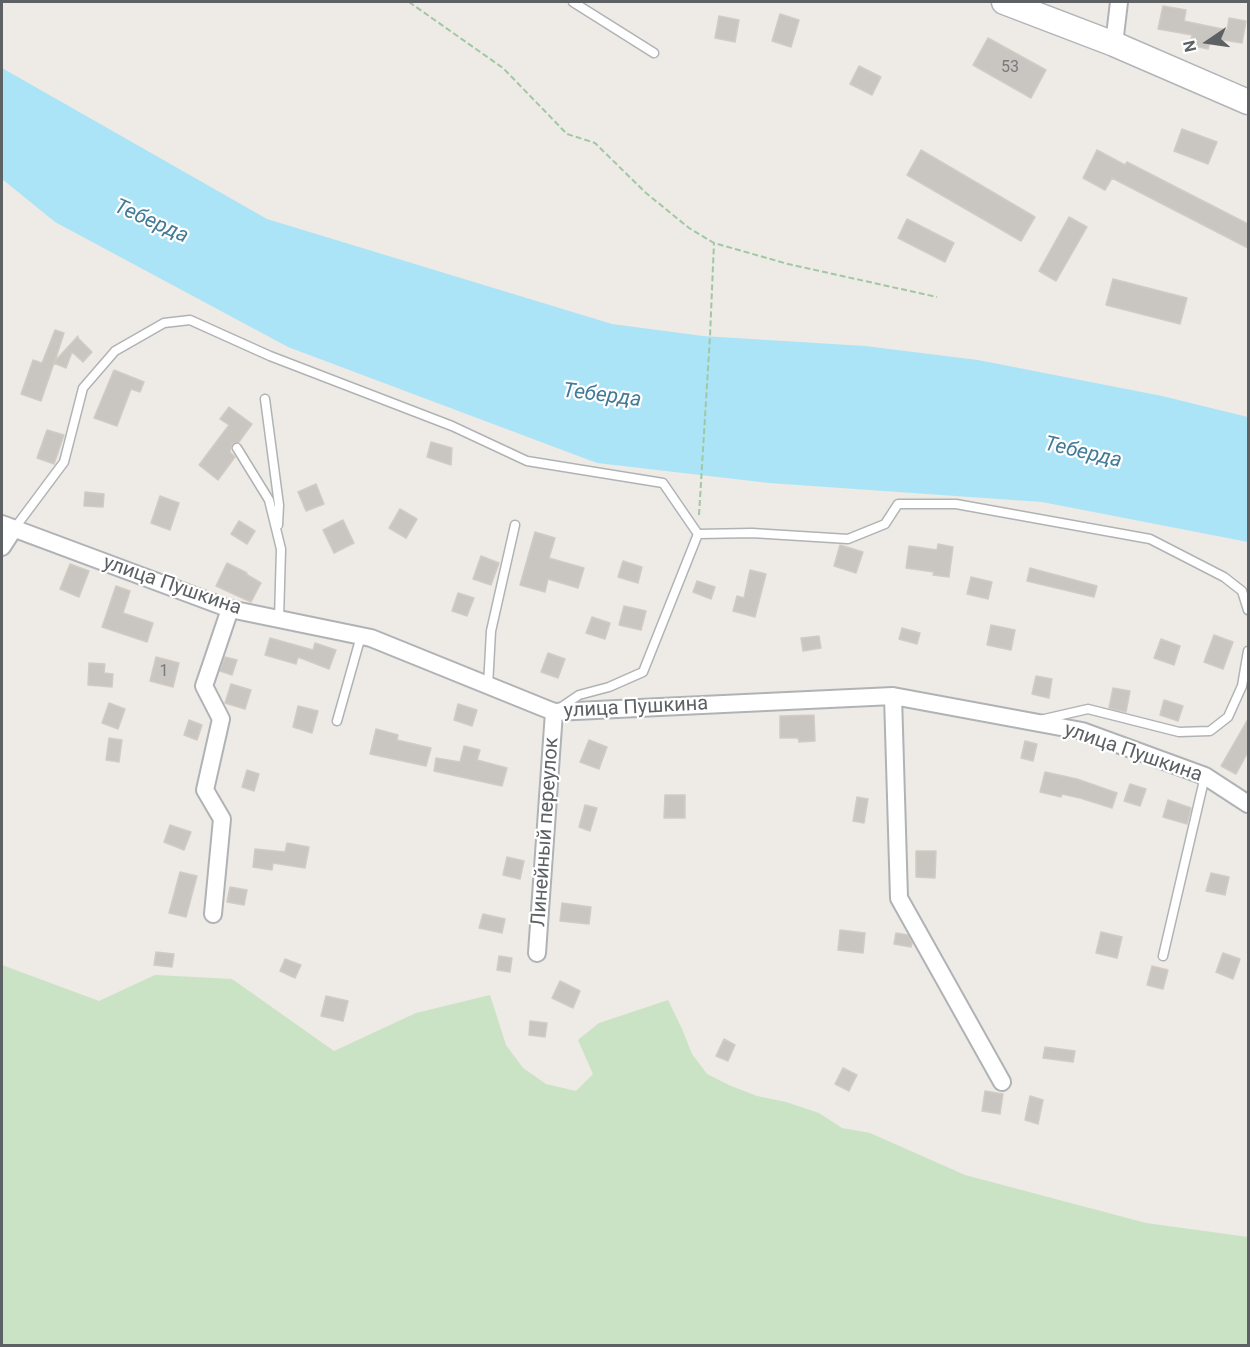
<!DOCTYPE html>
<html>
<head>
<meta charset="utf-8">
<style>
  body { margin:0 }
  #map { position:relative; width:1250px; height:1347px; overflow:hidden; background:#eeeae5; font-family:Roboto,sans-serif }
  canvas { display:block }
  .frame { position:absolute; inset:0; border:3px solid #5d6164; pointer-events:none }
  .north { position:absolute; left:1178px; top:12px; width:60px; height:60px; -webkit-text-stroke:4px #fff; paint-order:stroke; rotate:257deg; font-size:16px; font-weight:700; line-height:24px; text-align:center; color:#5d6164 }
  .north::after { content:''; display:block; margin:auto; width:21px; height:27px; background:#5d6164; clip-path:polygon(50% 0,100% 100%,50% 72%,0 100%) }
</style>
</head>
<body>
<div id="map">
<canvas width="1250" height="1347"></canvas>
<div class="frame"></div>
<div class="north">N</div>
</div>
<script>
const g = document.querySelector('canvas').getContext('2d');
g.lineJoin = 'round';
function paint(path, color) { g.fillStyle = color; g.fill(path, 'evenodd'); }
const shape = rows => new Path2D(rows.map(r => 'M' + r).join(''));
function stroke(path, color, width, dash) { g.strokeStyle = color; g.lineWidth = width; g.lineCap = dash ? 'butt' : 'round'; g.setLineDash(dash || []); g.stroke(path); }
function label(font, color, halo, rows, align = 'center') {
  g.font = font + ' Roboto,sans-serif'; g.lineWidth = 4.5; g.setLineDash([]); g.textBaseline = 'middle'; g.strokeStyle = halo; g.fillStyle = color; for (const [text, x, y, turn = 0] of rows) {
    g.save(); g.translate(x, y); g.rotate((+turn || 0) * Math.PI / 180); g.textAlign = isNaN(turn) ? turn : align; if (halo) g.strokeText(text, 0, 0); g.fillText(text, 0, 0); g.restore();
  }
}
paint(shape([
  [2,965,99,1001,155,975,232,979,334,1051,416,1013,490,995,506,1045,523,1068,546,1084,576,1091,593,1074,578,1040,599,1023,668,1000,682,1029,692,1054,707,1074,731,1086,757,1096,786,1102,819,1113,842,1128,870,1133,965,1175,1146,1223,1248,1237,1248,1345,2,1345]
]), '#c9e3c4');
paint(shape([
  [2,68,267,219,612,324,703,336,865,346,978,360,1162,396,1248,417,1248,542,1042,502,769,483,597,463,288,347,55,222,2,179]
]), '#ace4f7');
const building = shape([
  [1163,6,1186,10,1184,21,1227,30,1229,18,1246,21,1242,43,1211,38,1208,49,1190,45,1192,35,1158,29,1163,6],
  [780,14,799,20,791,47,772,41,780,14],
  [719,16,739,20,735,42,715,38,719,16],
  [988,38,1046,70,1031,98,973,65,988,38],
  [859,66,881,77,872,95,850,84,859,66],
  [1182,129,1217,142,1208,164,1174,151,1182,129],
  [921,150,1035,217,1021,241,907,175,921,150],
  [1097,150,1125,165,1127,162,1248,224,1248,248,1112,178,1105,190,1083,178,1097,150],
  [1069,217,1087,227,1056,281,1039,271,1069,217],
  [907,219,954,243,945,262,898,238,907,219],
  [1113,279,1187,298,1180,324,1106,305,1113,279],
  [55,330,64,333,55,361,78,336,78,338,92,352,83,362,72,352,66,368,54,363,41,401,21,394,33,360,42,363,55,330],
  [114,370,144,382,140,392,131,389,117,426,94,418,114,370],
  [229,407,252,424,239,442,232,444,230,452,235,457,218,480,199,465,229,425,220,419,229,407],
  [47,430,64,435,54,464,37,458,47,430],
  [431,442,452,448,451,465,427,457,431,442],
  [316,484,324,504,306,511,298,492,316,484],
  [85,492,104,494,103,507,84,506,85,492],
  [160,496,179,503,170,530,151,523,160,496],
  [400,509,417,519,406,538,389,528,400,509],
  [343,520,354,543,334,553,323,530,343,520],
  [239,521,255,531,247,544,231,534,239,521],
  [535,532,555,538,549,558,584,568,578,588,548,579,545,592,520,585,535,532],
  [938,544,953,547,949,577,933,575,934,572,906,568,909,546,937,550,938,544],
  [840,545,863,552,856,573,834,566,840,545],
  [481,556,499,563,491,585,473,579,481,556],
  [623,561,642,567,638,583,618,577,623,561],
  [227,563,247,573,246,574,261,583,251,602,216,586,227,563],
  [70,564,89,571,79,597,60,589,70,564],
  [1030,568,1097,586,1094,597,1027,581,1030,568],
  [750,570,766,574,755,617,733,611,737,596,744,598,750,570],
  [971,577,992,582,988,599,967,594,971,577],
  [697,581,715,587,711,599,693,592,697,581],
  [116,586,130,591,123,613,153,623,147,642,102,627,116,586],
  [458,593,474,598,467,616,452,611,458,593],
  [624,606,646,611,641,630,619,625,624,606],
  [592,617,610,623,605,639,586,633,592,617],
  [991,625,1015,630,1011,650,987,645,991,625],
  [902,628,920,633,917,644,899,639,902,628],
  [1214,635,1233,642,1223,669,1204,662,1214,635],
  [819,636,821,648,803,651,801,638,819,636],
  [270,638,313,650,315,643,336,650,329,669,298,657,296,664,265,655,270,638],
  [1161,639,1180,646,1174,665,1154,658,1161,639],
  [548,653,565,659,558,678,541,672,548,653],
  [156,657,179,663,173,687,150,681,156,657],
  [225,657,237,660,232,675,220,671,225,657],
  [89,663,105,664,104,673,113,674,112,687,88,685,89,663],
  [1036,676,1052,679,1049,698,1032,694,1036,676],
  [231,684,251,690,245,709,225,703,231,684],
  [1113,688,1130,691,1126,712,1109,708,1113,688],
  [1164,700,1183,706,1178,721,1160,715,1164,700],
  [109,703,125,709,118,729,102,723,109,703],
  [458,704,477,710,472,726,454,720,458,704],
  [298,706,318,711,312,733,293,727,298,706],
  [814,715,815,741,799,742,798,738,780,738,780,716,814,715],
  [1248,719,1248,752,1236,774,1221,766,1248,719],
  [189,720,202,725,197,740,184,735,189,720],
  [376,729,398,735,397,740,431,748,426,766,370,754,376,729],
  [109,738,122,740,119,762,106,760,109,738],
  [589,740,607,747,599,769,580,762,589,740],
  [1025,741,1037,744,1033,761,1021,758,1025,741],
  [464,746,480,750,477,760,507,768,502,786,434,771,436,758,460,762,464,746],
  [247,770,259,774,254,791,242,787,247,770],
  [1045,772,1077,779,1117,793,1112,808,1080,798,1062,794,1061,797,1040,792,1045,772],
  [1130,784,1146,789,1140,806,1124,801,1130,784],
  [665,795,685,795,685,818,664,818,665,795],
  [857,797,868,799,864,823,853,821,857,797],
  [1168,800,1191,808,1187,824,1163,817,1168,800],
  [585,805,597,808,590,831,579,827,585,805],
  [170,825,191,832,184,850,164,842,170,825],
  [287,843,309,847,305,868,273,863,272,870,253,867,255,849,285,852,287,843],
  [916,851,936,851,935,878,916,877,916,851],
  [507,857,524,861,520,879,503,875,507,857],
  [180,872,197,876,186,917,169,913,180,872],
  [1211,873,1229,877,1225,895,1206,891,1211,873],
  [230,887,247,890,244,905,227,902,230,887],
  [562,903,591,907,589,924,560,921,562,903],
  [483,914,505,919,502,933,479,928,483,914],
  [840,930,865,933,863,953,838,950,840,930],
  [1101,932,1122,937,1117,958,1096,953,1101,932],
  [896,933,908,935,912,943,911,947,894,944,896,933],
  [156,952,174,954,172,967,154,965,156,952],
  [1223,953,1240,959,1233,979,1216,972,1223,953],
  [499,956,512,958,510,972,497,970,499,956],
  [285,959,301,965,295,978,280,971,285,959],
  [1152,966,1168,970,1163,989,1147,985,1152,966],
  [560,981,580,991,573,1008,552,998,560,981],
  [326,996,348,1001,343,1021,321,1016,326,996],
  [530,1021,547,1023,545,1037,529,1035,530,1021],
  [724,1039,735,1045,728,1061,716,1056,724,1039],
  [1045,1047,1075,1051,1073,1062,1043,1058,1045,1047],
  [843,1068,857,1075,849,1091,835,1084,843,1068],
  [985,1091,1003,1094,1000,1114,982,1111,985,1091],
  [1030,1096,1043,1100,1038,1124,1025,1120,1030,1096]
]);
paint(building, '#c9c5c1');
stroke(building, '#d2cbc4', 1.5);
const lane = shape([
  [573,2,654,53],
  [265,399,279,505,278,525],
  [237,448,269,500,281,549,279,619],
  [14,529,64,462,83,388,115,351,164,323,190,320,270,356,452,426,527,461,663,483,698,534,752,533,848,539,885,524,898,504,956,504,1150,539,1224,577,1242,591,1248,610],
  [488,686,491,631,515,525],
  [557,710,579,695,609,687,643,672,698,534],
  [1040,720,1088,709,1179,732,1210,731,1228,717,1242,686,1248,651],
  [337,721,361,636],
  [1163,956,1205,776]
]);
const street = shape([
  [1114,44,1119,2],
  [2,524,230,609,371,638,554,712,893,696,1082,731,1205,776,1248,804],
  [2,547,13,530],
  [893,696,899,898,1002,1082],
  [213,914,222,819,205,790,221,719,204,686,230,609],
  [537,953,554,712]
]);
const secondary = shape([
  [1004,2,1114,44,1248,102]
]);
stroke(lane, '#b0b3b6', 11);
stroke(street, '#b0b3b6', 20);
stroke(secondary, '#b1b5b8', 27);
stroke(shape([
  [409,2,503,68,567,134,595,143,646,193,689,228,714,243,788,264,937,297],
  [699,515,710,336,714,243]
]), '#a0c8a5', 2, [6, 3]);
stroke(lane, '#fff', 8);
stroke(street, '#fff', 16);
stroke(secondary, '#fff', 24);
label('16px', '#787a7b', null, [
  ["53",1010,68],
  ["1",164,672]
]);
label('20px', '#5d6164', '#fff', [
  ["улица Пушкина",172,586,19],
  ["улица Пушкина",636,708,-3],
  ["улица Пушкина",1133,753,19],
  ["Линейный переулок",546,832,-86]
]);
label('italic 21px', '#437b97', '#fff', [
  ["Теберда",151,222,24],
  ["Теберда",602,396,7],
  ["Теберда",1083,453,13]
]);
</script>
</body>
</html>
